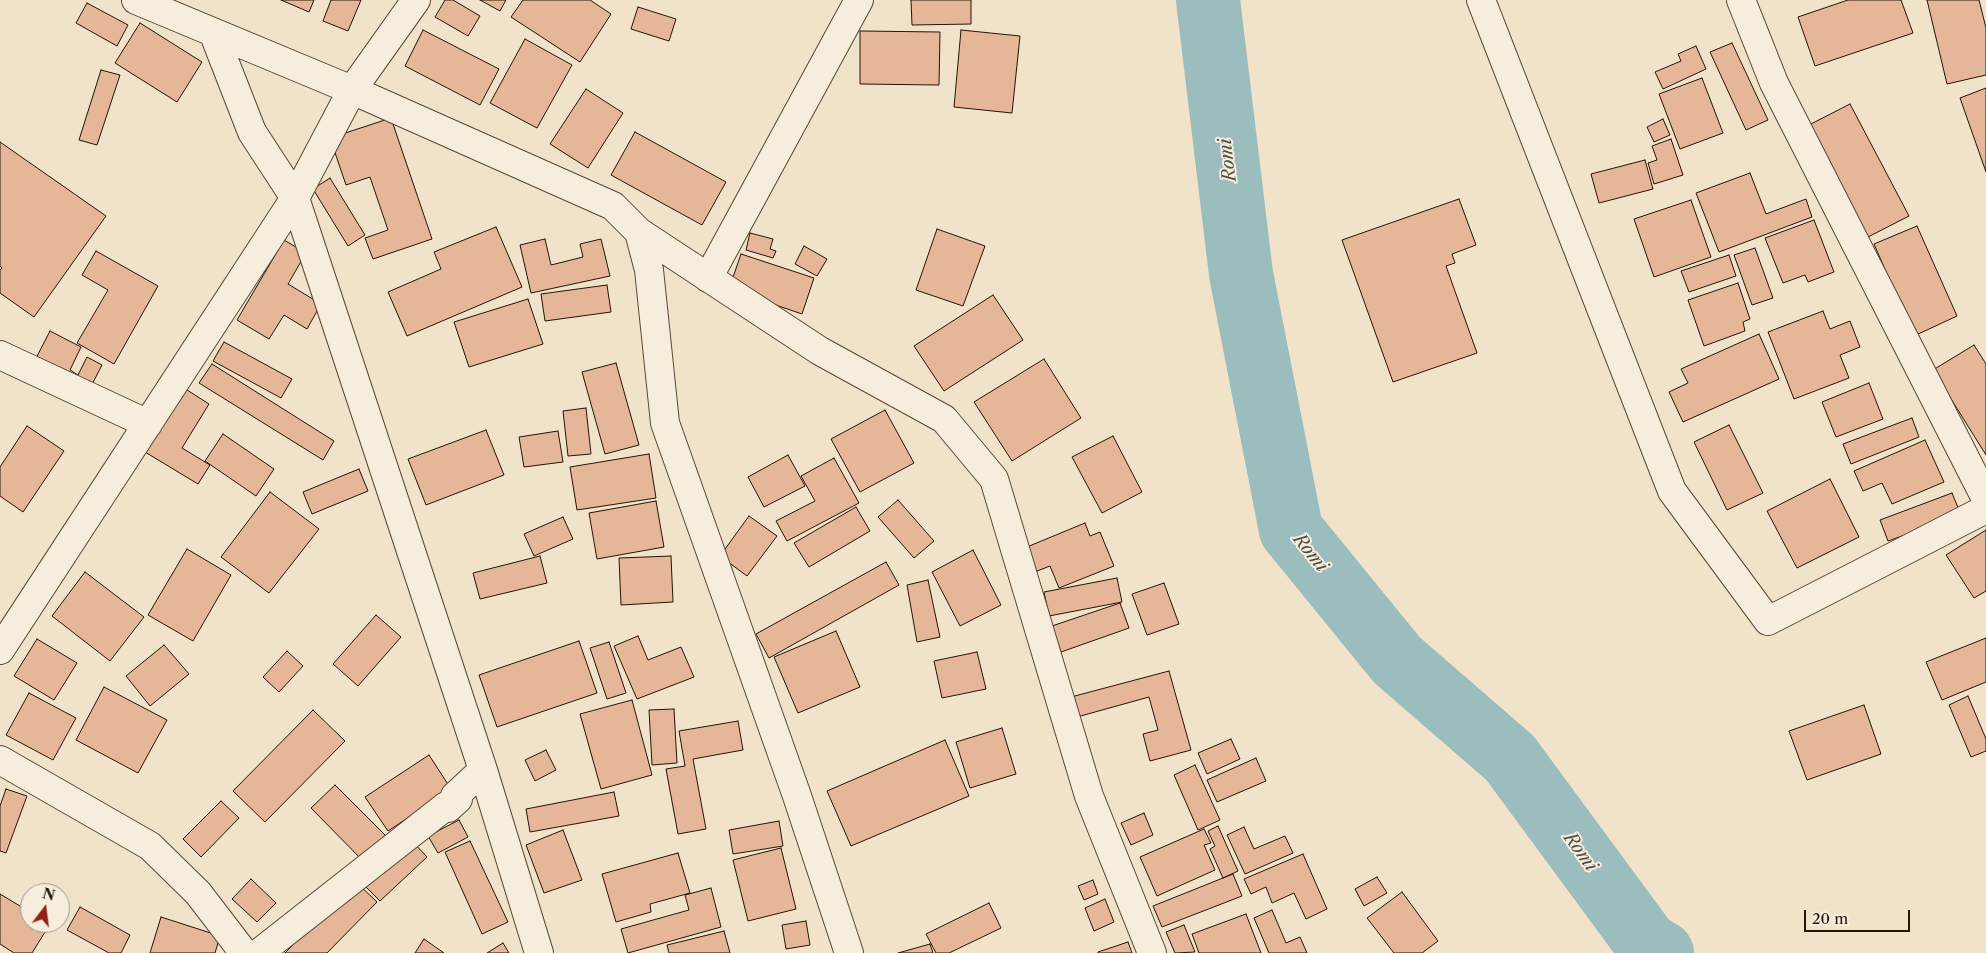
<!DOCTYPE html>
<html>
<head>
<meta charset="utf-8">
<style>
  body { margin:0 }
  #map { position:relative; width:1986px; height:953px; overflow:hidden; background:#f1e3ca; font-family:"Libre Caslon Text",serif }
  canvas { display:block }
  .north { position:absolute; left:20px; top:883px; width:50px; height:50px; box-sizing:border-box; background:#f6eddd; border:1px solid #a29687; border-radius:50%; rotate:15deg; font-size:14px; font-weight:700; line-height:20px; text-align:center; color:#241405 }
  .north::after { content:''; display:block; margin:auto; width:18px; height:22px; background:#8f2418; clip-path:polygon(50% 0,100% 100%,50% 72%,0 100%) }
  .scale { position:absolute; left:1804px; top:910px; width:106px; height:22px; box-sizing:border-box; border:2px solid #241405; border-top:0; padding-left:6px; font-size:15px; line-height:18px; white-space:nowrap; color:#241405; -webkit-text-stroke:4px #f6eddd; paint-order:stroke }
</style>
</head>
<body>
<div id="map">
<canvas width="1986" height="953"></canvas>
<div class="north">N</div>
<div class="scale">20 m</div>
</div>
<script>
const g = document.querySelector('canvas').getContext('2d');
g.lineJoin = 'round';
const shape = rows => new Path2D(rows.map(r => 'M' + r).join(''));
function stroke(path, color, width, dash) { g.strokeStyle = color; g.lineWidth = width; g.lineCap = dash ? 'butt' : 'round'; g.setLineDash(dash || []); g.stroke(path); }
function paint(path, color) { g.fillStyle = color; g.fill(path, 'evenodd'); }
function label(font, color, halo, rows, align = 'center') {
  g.font = font + ' "Libre Caslon Text",serif'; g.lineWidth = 4; g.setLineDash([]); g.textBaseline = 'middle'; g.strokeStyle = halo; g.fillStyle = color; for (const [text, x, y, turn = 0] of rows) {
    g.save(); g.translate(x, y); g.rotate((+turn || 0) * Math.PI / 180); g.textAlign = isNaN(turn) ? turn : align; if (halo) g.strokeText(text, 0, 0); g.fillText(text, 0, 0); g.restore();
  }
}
stroke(shape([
  [1208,0,1241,274,1291,530,1397,660,1510,758,1647,944,1662,953]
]), '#9cbdbd', 64);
const building = shape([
  [281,0,314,0,309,12,281,0],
  [331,0,361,0,348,31,323,21,331,0],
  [445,0,453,0,480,16,468,36,435,17,445,0],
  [480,0,506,0,500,11,480,0],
  [523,0,590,0,611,14,580,62,511,17,523,0],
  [911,0,971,0,971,24,912,25,911,0],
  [1848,0,1901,0,1913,33,1815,66,1798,17,1848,0],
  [1927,0,1979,0,1986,28,1986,75,1947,84,1927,0],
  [87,3,128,25,117,46,76,23,87,3],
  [638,7,676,19,669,41,631,29,638,7],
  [140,23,202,62,177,102,115,63,140,23],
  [423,30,499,69,480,105,405,66,423,30],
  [961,30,1020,36,1012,113,954,107,961,30],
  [860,31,940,32,939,85,860,84,860,31],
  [525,39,572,65,537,128,490,103,525,39],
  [1732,43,1768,120,1746,130,1710,52,1732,43],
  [1696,46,1706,69,1663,89,1655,72,1681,61,1678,54,1696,46],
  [101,70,120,75,97,145,79,140,101,70],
  [1702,78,1723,133,1680,149,1659,94,1702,78],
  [1986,88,1986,172,1960,98,1986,88],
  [586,89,623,113,588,168,550,144,586,89],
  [1850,104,1909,216,1866,238,1807,126,1850,104],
  [391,118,432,239,373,259,365,238,388,230,370,177,346,185,330,138,391,118],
  [1663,119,1670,135,1654,142,1647,127,1663,119],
  [635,132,726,182,702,225,611,175,635,132],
  [1671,139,1683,175,1654,184,1648,163,1657,160,1652,146,1671,139],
  [0,142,106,216,34,317,0,293,0,270,2,268,0,266,0,142],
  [1645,160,1653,189,1599,203,1591,174,1645,160],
  [1750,173,1766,214,1806,199,1812,217,1719,252,1696,193,1750,173],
  [330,178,365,235,348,246,313,189,330,178],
  [1459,199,1476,245,1452,254,1455,263,1446,266,1477,353,1393,382,1342,240,1459,199],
  [1691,200,1711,257,1654,277,1634,219,1691,200],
  [1814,220,1834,272,1808,282,1805,275,1783,283,1765,238,1814,220],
  [1917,226,1957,316,1914,336,1874,244,1917,226],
  [496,227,522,287,407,336,388,292,441,269,434,252,496,227],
  [937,229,985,246,963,306,916,290,937,229],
  [750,233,773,239,770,249,776,251,773,258,746,250,750,233],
  [545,239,551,265,583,257,580,244,601,239,610,276,531,293,520,245,545,239],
  [284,240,306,253,288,284,321,304,307,329,284,315,269,339,237,320,284,240],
  [804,246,827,259,817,276,795,264,804,246],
  [1755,248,1773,298,1752,305,1734,255,1755,248],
  [96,251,158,286,114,364,77,343,108,290,82,275,96,251],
  [741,254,814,278,802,314,729,289,741,254],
  [1729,255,1736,276,1689,292,1681,271,1729,255],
  [1738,283,1750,319,1743,322,1745,331,1704,346,1688,300,1738,283],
  [607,285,611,312,545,321,541,294,607,285],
  [993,295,1023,340,944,391,914,346,993,295],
  [528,299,543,344,469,367,454,322,528,299],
  [1823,311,1830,329,1850,321,1860,347,1840,355,1849,378,1794,399,1768,332,1823,311],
  [50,331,81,347,70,370,78,375,87,357,102,365,86,396,31,368,50,331],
  [1759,334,1779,379,1683,422,1669,392,1688,383,1681,369,1759,334],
  [224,342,292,379,281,398,213,361,224,342],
  [1974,345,1986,364,1986,455,1933,370,1974,345],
  [1044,359,1081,418,1012,461,974,402,1044,359],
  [616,363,639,445,605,454,582,372,616,363],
  [212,364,334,441,323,460,199,383,212,364],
  [1869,383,1883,419,1836,437,1822,402,1869,383],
  [184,388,209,404,182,448,210,465,198,484,145,452,184,388],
  [586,408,591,454,568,456,563,411,586,408],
  [885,410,914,463,860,492,831,439,885,410],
  [1912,418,1919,437,1851,464,1843,444,1912,418],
  [1729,425,1763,493,1727,510,1694,442,1729,425],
  [27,426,64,451,23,512,0,496,0,467,27,426],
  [486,430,504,475,426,505,408,459,486,430],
  [558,431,563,462,524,467,519,437,558,431],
  [223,434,274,469,256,496,205,461,223,434],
  [1113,436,1142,492,1102,513,1072,457,1113,436],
  [1925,440,1944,482,1892,504,1882,483,1863,491,1854,471,1925,440],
  [649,454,656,498,577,510,570,467,649,454],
  [788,455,805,486,764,507,748,477,788,455],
  [834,458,859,503,787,541,776,521,815,501,801,476,834,458],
  [359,469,368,491,312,514,303,492,359,469],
  [1830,479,1859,537,1797,568,1767,511,1830,479],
  [270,492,319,529,269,593,221,557,270,492],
  [1952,493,1961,515,1888,541,1880,520,1952,493],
  [898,500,934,541,914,558,878,517,898,500],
  [656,501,664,547,597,559,589,513,656,501],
  [856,507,870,531,809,567,794,543,856,507],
  [749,516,777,536,747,576,720,556,749,516],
  [563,517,573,539,534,556,524,534,563,517],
  [1085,523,1090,536,1100,532,1114,566,1059,588,1050,566,1032,573,1022,549,1085,523],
  [1986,530,1986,591,1974,598,1946,555,1986,530],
  [187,549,231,575,193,641,148,615,187,549],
  [973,550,1001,605,960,626,932,572,973,550],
  [540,556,547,583,480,599,473,573,540,556],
  [671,556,673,602,621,605,619,558,671,556],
  [886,562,899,585,769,658,756,634,886,562],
  [85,572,144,617,110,661,52,616,85,572],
  [1117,578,1122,602,1049,616,1044,592,1117,578],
  [928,580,940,637,917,642,907,585,928,580],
  [1164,583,1179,624,1147,635,1132,594,1164,583],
  [1120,603,1129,628,1061,652,1052,626,1120,603],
  [376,615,401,637,358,686,333,664,376,615],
  [836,631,860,687,798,713,774,657,836,631],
  [638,636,648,660,681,647,694,677,637,699,614,646,638,636],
  [1986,638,1986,682,1942,700,1926,662,1986,638],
  [37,639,77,663,54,700,14,676,37,639],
  [579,641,597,693,497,727,479,675,579,641],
  [609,642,626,693,607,699,590,648,609,642],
  [164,645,189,674,150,706,126,676,164,645],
  [287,651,303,666,279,692,263,677,287,651],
  [977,652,986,689,942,698,934,661,977,652],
  [1169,671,1191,750,1150,761,1143,734,1158,730,1149,697,1077,717,1071,697,1169,671],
  [104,687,167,720,138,773,76,740,104,687],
  [29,693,76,718,53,760,6,735,29,693],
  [1968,696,1986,739,1986,751,1971,757,1949,705,1968,696],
  [632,700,652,775,601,789,580,714,632,700],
  [1864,705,1881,754,1807,780,1789,731,1864,705],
  [674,709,677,763,652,765,649,710,674,709],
  [313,710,345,741,265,822,233,791,313,710],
  [738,721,743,750,693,759,706,829,678,834,666,769,685,766,679,731,738,721],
  [1002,728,1016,774,970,788,956,742,1002,728],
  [1231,739,1240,759,1207,774,1198,753,1231,739],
  [945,740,969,796,851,846,827,791,945,740],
  [546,750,556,770,535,781,525,760,546,750],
  [429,755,451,789,388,831,365,797,429,755],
  [1256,758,1266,781,1217,802,1207,780,1256,758],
  [1195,765,1220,820,1198,830,1174,775,1195,765],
  [335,785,391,841,367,865,311,808,335,785],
  [6,789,27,796,6,853,0,851,0,806,6,789],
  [614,792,619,816,530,832,526,809,614,792],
  [221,801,239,818,201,857,183,839,221,801],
  [1144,813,1153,835,1131,845,1121,823,1144,813],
  [459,820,468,837,438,853,428,836,459,820],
  [779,821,783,846,733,854,729,830,779,821],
  [1218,826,1238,871,1223,878,1210,849,1215,846,1208,831,1218,826],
  [1244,827,1254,849,1285,836,1293,853,1245,874,1227,835,1244,827],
  [1204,829,1211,843,1204,845,1215,870,1157,896,1140,857,1204,829],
  [563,830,582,880,544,893,526,845,563,830],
  [412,841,427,857,380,901,365,886,412,841],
  [470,841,508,922,482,934,445,852,470,841],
  [781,848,796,909,748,921,733,860,781,848],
  [678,853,690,893,650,904,651,912,616,922,602,874,678,853],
  [1303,854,1327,909,1306,919,1294,893,1272,903,1266,887,1251,894,1244,879,1303,854],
  [1233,874,1242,896,1162,927,1153,906,1233,874],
  [1377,877,1387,893,1364,906,1355,889,1377,877],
  [251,879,276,903,257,922,232,899,251,879],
  [1093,880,1098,894,1084,900,1078,886,1093,880],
  [355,881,377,902,327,953,285,953,355,881],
  [711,888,721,927,628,953,621,929,689,910,685,895,711,888],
  [1402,892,1438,941,1422,953,1394,953,1367,918,1402,892],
  [0,894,30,912,30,923,50,924,32,953,14,953,0,944,0,894],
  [1105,899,1114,922,1094,931,1085,908,1105,899],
  [989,903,1001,928,949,953,936,953,926,934,989,903],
  [80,907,130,935,121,953,109,953,67,930,80,907],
  [1272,910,1286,943,1300,937,1307,953,1269,953,1254,918,1272,910],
  [1246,914,1261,953,1199,953,1192,934,1246,914],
  [161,917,220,936,215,953,150,953,161,917],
  [806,921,810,945,786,949,782,925,806,921],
  [1184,925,1195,952,1175,953,1166,932,1184,925],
  [724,931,730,953,669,953,667,945,724,931],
  [424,939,444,953,415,953,424,939],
  [1128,942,1132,953,1098,953,1098,952,1128,942],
  [503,943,509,953,487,953,503,943],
  [930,944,933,953,898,953,930,944]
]);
paint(building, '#e6b699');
stroke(building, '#241405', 1);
const street = shape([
  [136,0,352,90,613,206,639,232,820,351,944,419,994,479,1089,796,1152,953],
  [1481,0,1672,491,1768,621,1986,509],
  [1741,0,1774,83,1986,499],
  [213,32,252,132,295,198,483,770,539,953],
  [639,232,649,270,665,423,797,796,849,953],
  [708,278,859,0],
  [0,355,148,424],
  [0,650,295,198,352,90,416,0],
  [0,760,150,846,198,893,244,953],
  [259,953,446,806,448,808,458,799,455,796,483,770]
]);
stroke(street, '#574836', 30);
stroke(street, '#f6eddd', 28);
label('italic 18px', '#4e4f45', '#f6eddd', [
  ["Romi",1228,160,-97],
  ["Romi",1310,553,51],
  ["Romi",1580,852,54]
]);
</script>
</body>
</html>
